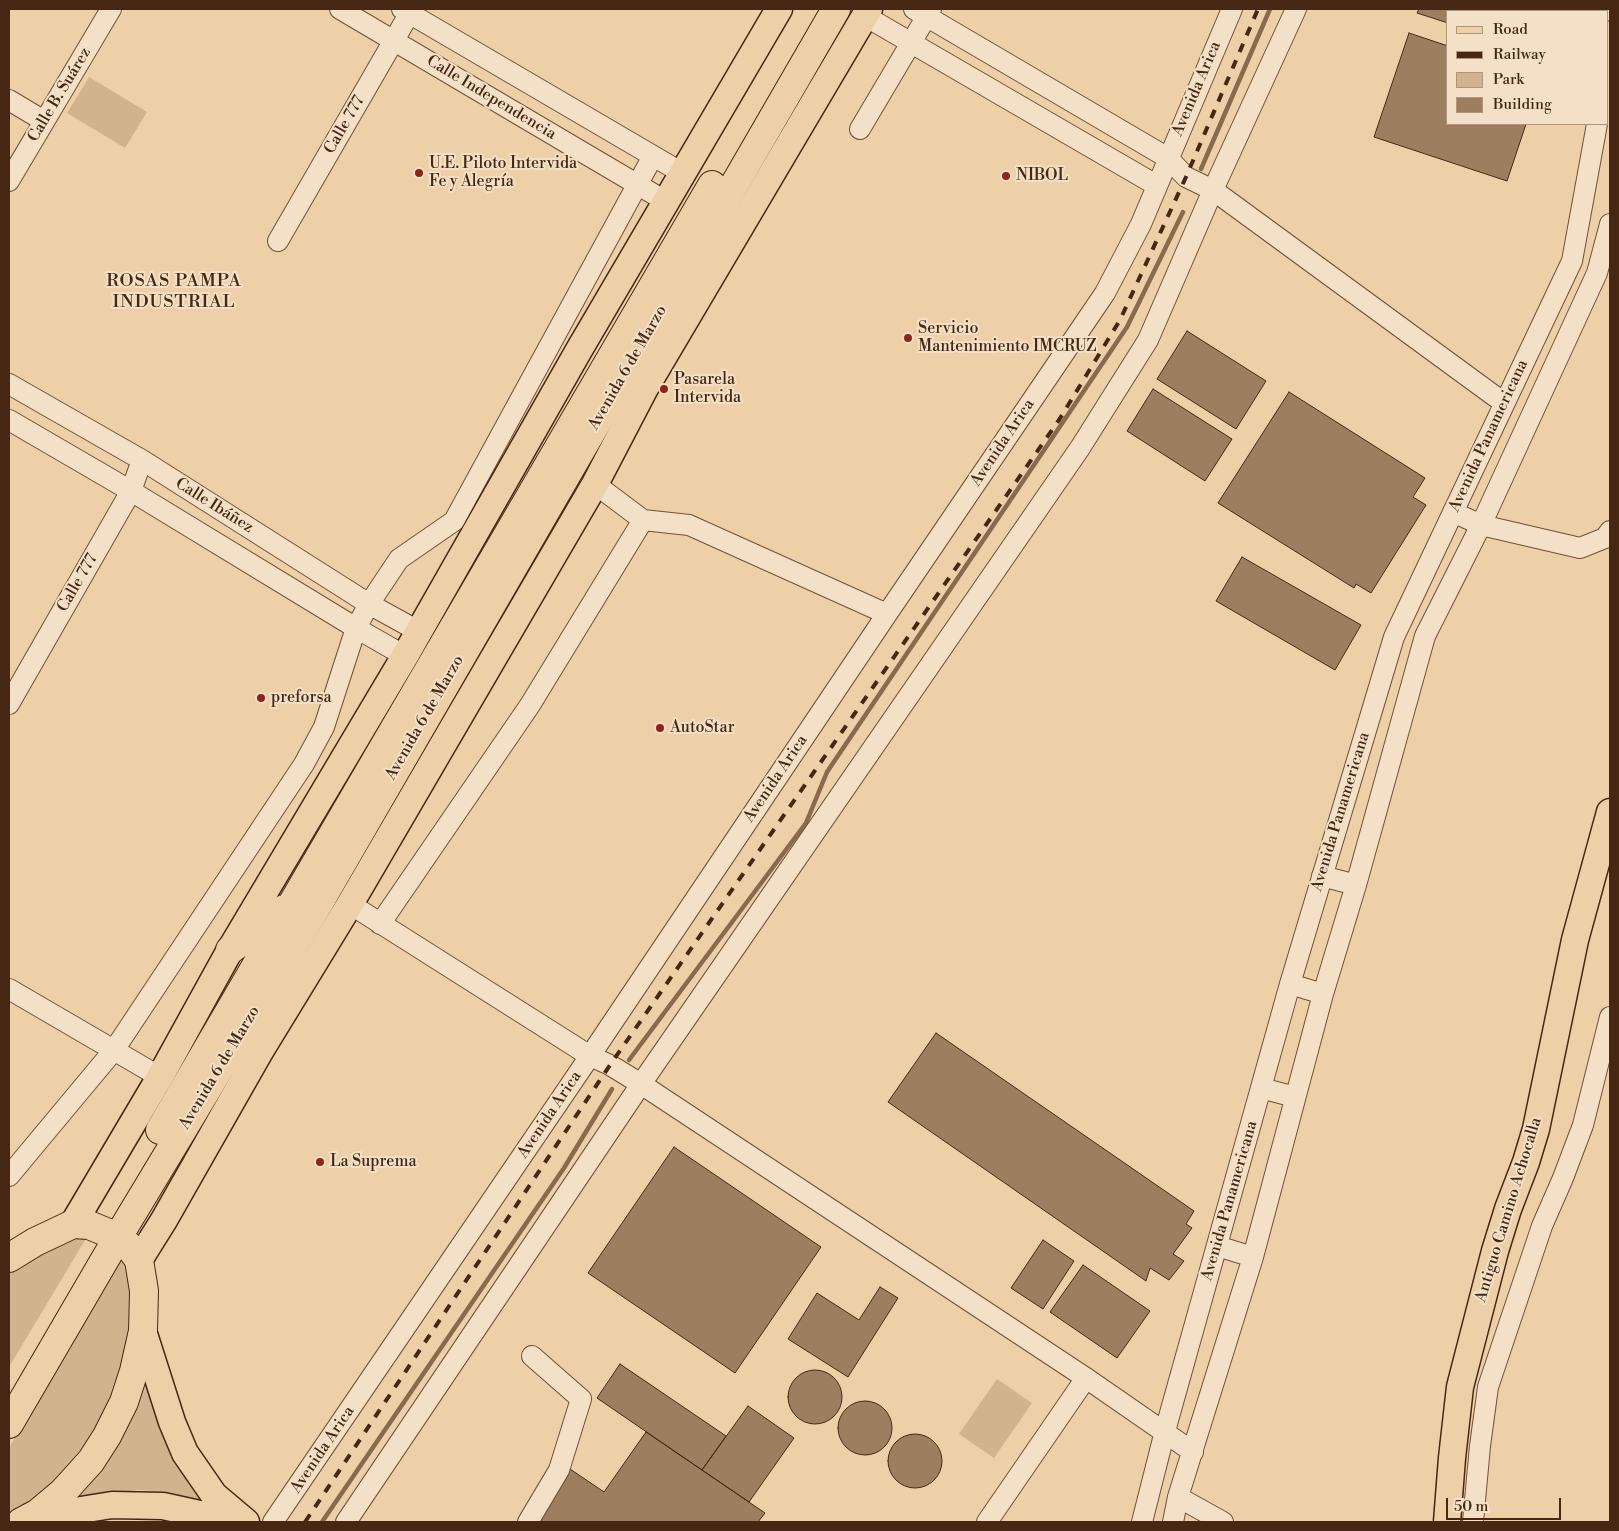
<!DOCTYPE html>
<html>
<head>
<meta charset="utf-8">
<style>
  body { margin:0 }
  #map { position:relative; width:1619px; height:1531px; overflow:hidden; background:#edd0a7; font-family:"Libre Bodoni",serif }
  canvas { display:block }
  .frame { position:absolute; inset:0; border:10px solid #462714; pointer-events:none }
  .legend { position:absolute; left:1446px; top:10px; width:162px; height:115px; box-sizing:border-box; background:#f3e0c6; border:1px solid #ae967f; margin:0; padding:6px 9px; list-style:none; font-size:15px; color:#462714 }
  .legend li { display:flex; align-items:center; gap:10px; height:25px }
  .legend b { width:25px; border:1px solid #ae967f }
  .scale { position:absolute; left:1446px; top:1498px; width:115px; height:22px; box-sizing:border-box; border:2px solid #462714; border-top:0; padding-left:6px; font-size:15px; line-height:18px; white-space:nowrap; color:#462714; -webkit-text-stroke:4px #f3e0c6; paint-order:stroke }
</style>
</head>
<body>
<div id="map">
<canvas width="1619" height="1531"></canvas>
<div class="frame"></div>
<ul class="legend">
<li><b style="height:6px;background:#edd0a7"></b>Road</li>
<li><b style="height:6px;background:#462714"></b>Railway</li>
<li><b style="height:14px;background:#d1b38e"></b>Park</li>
<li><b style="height:14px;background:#9d7f60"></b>Building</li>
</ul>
<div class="scale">50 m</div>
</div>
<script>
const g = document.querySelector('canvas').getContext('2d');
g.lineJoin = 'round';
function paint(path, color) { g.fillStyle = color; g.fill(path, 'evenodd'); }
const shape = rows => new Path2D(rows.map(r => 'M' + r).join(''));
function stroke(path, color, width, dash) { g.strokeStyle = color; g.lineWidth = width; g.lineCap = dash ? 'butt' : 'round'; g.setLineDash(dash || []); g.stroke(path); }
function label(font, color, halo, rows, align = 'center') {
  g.font = font + ' "Libre Bodoni",serif'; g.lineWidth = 4; g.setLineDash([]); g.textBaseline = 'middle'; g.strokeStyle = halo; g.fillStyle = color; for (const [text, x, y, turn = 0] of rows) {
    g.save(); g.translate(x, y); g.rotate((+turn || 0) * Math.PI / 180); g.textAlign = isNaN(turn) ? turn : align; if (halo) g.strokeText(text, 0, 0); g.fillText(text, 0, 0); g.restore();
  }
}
paint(shape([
  [89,77,147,112,125,148,67,113],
  [76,1235,88,1235,9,1367,9,1271],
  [120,1255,130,1270,133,1295,129,1345,119,1392,94,1439,63,1477,23,1508,9,1515,9,1448],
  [147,1372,209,1502,166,1492,138,1490,100,1495,67,1501,112,1452,139,1403],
  [997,1379,1032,1403,994,1458,959,1434]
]), '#d1b38e');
stroke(shape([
  [1201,169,1270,9],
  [629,1060,806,823,827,772,1127,327,1183,212],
  [322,1522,564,1168,612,1089]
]), '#886a4e', 4.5);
const building = shape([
  [1419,9,1539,9,1539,11,1448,11,1448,23,1417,13,1419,9],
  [1409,33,1448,46,1448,124,1526,124,1507,181,1374,137,1409,33],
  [1187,331,1266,381,1236,429,1157,379,1187,331],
  [1153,389,1232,439,1205,481,1127,431,1153,389],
  [1289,392,1425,478,1413,497,1426,505,1371,593,1356,584,1354,588,1218,503,1289,392],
  [1242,557,1361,625,1335,670,1216,601,1242,557],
  [936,1033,1194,1211,1186,1224,1192,1228,1173,1254,1184,1261,1169,1280,1150,1268,1146,1281,888,1102,936,1033],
  [674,1147,821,1247,735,1373,588,1273,674,1147],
  [1043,1240,1074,1261,1043,1309,1011,1288,1043,1240],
  [1083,1265,1150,1311,1117,1358,1050,1312,1083,1265],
  [880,1287,898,1298,848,1377,788,1339,817,1293,859,1320,880,1287],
  [620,1364,726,1436,702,1470,597,1398,620,1364],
  '788 1397a27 27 0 1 1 54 0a27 27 0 1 1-54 0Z',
  '838 1428a27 27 0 1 1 54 0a27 27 0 1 1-54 0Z',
  [748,1406,794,1438,749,1502,702,1470,748,1406],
  [646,1432,765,1513,758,1522,543,1522,536,1518,570,1469,604,1492,646,1432],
  '888 1461a27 27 0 1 1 54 0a27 27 0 1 1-54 0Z'
]);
paint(building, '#9d7f60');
stroke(building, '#462714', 1);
const minor = shape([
  [340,9,667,202],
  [402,9,684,174],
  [914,9,1168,158,1186,177,1213,190,1504,403],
  [1606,11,1606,9],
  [865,16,1156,185],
  [9,100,44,121],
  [860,129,931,9],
  [9,181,111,9],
  [278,241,412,9],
  [9,384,142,460,369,604,418,631],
  [9,420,131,491,356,628,405,656],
  [595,484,643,520,689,525,887,614],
  [1453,512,1481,525,1580,548,1605,538,1610,531],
  [9,704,131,491,142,460],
  [1322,876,1356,885],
  [350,904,590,1056,610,1065,641,1084,1086,1378,1193,1452],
  [380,924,530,705,643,520],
  [1290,984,1323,994],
  [9,989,160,1077],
  [1261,1088,1295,1097],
  [9,1176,114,1050,304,764,324,727,356,628,369,604,399,559,454,521,653,156],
  [1217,1246,1253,1257],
  [1178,1497,1223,1522],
  [273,1522,590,1056,887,614,1105,293,1141,224,1232,9],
  [346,1522,641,1084,1080,448,1148,340,1213,190,1296,9],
  [528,1522,559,1470,581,1399,532,1356],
  [987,1522,1086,1378],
  [1142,1522,1165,1431,1290,984,1394,637,1572,261,1597,124],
  [1173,1522,1178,1497,1253,1257,1323,994,1356,885,1425,636,1481,525,1597,273,1610,224],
  [1473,1522,1480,1446,1488,1387,1542,1226,1563,1178,1583,1125,1610,1017]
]);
const major = shape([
  [73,1224,160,1077,230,950,405,656,579,350,779,9],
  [139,1260,164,1220,259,1053,350,904,595,484,644,390,869,9],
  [143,1331,172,1422,185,1453,214,1495,246,1522],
  [28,1519,49,1518,62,1513,112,1505,163,1506,213,1517,226,1522],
  [1447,1522,1452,1458,1460,1387,1495,1251,1508,1209,1526,1162,1536,1129,1575,940,1610,812]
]);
const highway = shape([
  [230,950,284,909],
  [160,1130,712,185],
  [9,1258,35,1242,73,1224,89,1225,118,1237,129,1246,139,1260,144,1291,143,1331,134,1371,124,1402,107,1436,91,1461,63,1492,38,1513,21,1522],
  [9,1424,118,1237,312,915,836,9]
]);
stroke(minor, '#705139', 22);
stroke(major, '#462714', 29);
stroke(highway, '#462714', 30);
stroke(minor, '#f3e0c6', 20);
stroke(major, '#edd0a7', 26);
stroke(highway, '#edd0a7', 28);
stroke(shape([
  [305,1522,610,1065,1059,420,1120,320,1186,177,1258,9]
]), '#462714', 4, [9, 9]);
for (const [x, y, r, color] of [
  [419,173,5,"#8f2418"],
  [1006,176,5,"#8f2418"],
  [908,338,5,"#8f2418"],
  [664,389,5,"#8f2418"],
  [261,698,5,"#8f2418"],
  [660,728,5,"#8f2418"],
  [320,1162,5,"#8f2418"]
]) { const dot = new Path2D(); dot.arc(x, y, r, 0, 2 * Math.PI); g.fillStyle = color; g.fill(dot); stroke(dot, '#f3e0c6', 2); }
label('16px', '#462714', '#f3e0c6', [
  ["Avenida Arica",1197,89,-67],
  ["Calle B. Suárez",60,95,-59],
  ["Calle Independencia",491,98,31],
  ["Calle 777",345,125,-60],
  ["Avenida 6 de Marzo",628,368,-60],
  ["Avenida Panamericana",1489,436,-65],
  ["Avenida Arica",1003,443,-56],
  ["Calle Ibáñez",214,506,32],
  ["Calle 777",78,583,-60],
  ["Avenida 6 de Marzo",425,718,-60],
  ["Avenida Arica",776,779,-56],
  ["Avenida Panamericana",1341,812,-73],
  ["Avenida 6 de Marzo",220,1068,-59],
  ["Avenida Arica",550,1115,-56],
  ["Avenida Panamericana",1230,1201,-74],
  ["Antiguo Camino Achocalla",1509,1210,-73],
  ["Avenida Arica",323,1450,-56]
]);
label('16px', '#462714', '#f3e0c6', [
  ["U.E. Piloto Intervida",429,164],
  ["Fe y Alegría",429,182],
  ["NIBOL",1016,176],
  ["Servicio",918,329],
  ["Mantenimiento IMCRUZ",918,347],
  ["Pasarela",674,380],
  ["Intervida",674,398],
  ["preforsa",271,698],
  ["AutoStar",670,728],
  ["La Suprema",330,1162]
], 'left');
g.letterSpacing = '1px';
label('18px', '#462714', '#f3e0c6', [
  ["ROSAS PAMPA",174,282],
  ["INDUSTRIAL",174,303]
]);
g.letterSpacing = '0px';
</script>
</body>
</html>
